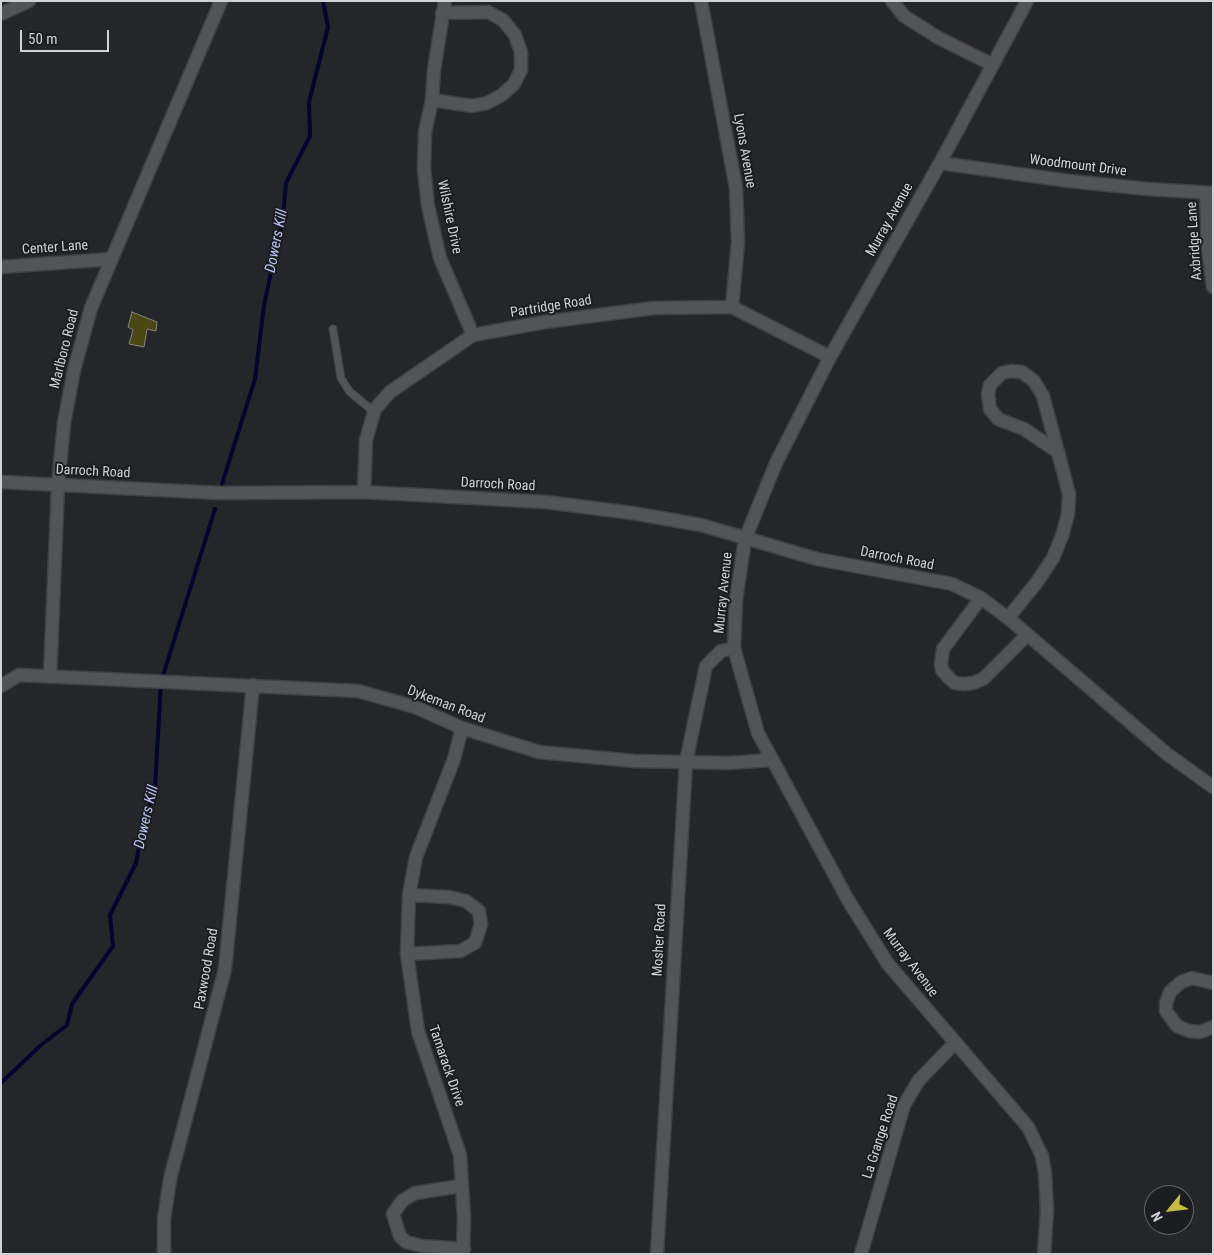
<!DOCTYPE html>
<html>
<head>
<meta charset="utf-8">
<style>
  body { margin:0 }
  #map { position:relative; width:1214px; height:1255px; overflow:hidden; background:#25262a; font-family:"Roboto Condensed",sans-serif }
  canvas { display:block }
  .frame { position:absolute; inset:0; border:2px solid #d0d1d4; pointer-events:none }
  .north { position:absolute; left:1144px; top:1185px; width:50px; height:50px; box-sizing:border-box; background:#1b1d21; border:1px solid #636569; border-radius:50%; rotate:241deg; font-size:14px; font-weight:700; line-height:20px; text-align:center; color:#d0d1d4 }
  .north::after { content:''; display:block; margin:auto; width:18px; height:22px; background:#c4bc3d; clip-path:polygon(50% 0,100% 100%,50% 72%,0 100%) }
  .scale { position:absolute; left:20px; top:30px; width:89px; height:22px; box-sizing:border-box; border:2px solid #d0d1d4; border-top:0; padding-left:6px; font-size:15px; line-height:18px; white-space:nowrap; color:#d0d1d4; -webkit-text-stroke:4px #1b1d21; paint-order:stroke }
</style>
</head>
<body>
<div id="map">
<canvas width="1214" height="1255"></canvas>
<div class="frame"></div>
<div class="north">N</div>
<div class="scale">50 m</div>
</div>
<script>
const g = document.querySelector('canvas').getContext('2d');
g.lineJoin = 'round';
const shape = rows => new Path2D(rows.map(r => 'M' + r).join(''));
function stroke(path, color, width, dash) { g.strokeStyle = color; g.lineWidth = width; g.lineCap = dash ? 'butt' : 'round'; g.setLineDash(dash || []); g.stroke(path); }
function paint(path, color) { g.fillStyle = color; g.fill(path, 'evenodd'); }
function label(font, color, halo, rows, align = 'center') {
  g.font = font + ' "Roboto Condensed",sans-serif'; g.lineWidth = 4; g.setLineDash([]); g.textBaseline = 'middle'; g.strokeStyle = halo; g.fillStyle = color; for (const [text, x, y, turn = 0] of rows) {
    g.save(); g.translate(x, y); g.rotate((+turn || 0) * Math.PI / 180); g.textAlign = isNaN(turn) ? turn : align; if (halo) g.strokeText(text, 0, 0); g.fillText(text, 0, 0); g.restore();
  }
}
stroke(shape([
  [222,484,255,379,264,305,283,217,286,183,310,136,309,102,328,27,323,1],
  [1,1083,41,1045,67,1025,72,1004,113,946,110,915,136,863,143,827,155,788,161,682,215,509]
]), '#040430', 4);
const building = shape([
  [132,312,157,322,156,331,147,329,144,347,129,344,133,330,128,327,132,312]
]);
paint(building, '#4c4816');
stroke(building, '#84847f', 1);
const lane = shape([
  [333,329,341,378,349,391,374,412]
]);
const street = shape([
  [445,1,434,70,432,100,425,132,424,169,428,206,440,258,473,335],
  [701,1,736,188,738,242,732,307],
  [892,1,904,16,937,37,993,65],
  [1027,1,940,163,830,357,776,463,745,539,736,600,734,648,758,733,848,900,888,964,1028,1127,1042,1156,1045,1173,1047,1210,1044,1254],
  [1,14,29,1],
  [432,100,472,106,487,103,502,95,514,84,521,70,521,52,515,35,503,20,488,12,442,13],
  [940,163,1069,181,1148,189,1213,193],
  [1206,193,1208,249,1213,287],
  [1,267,112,259],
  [1011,371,1022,372,1034,381,1043,396,1058,452,1024,429,998,419,990,409,988,394,990,385,1002,373,1011,371],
  [1,482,220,493,364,492,546,502,632,513,701,525,817,559,952,584,981,598,1008,618,1167,754,1213,787],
  [364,492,366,440,375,409,390,392,473,335,545,322,654,308,732,307,830,357],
  [981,598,943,649,941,663,942,670,949,678,955,683,963,684,973,683,983,679,1027,635],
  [1008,618,1037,582,1053,558,1062,536,1068,514,1069,494,1058,452],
  [50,677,58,485,64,423,74,370,91,308,221,1],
  [1,686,19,675,358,691,415,707,462,728,539,752,634,761,729,763,771,760],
  [462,728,454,759,416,857,409,895,407,954,418,1031,460,1155,464,1218,463,1254],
  [407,954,460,951,475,943,481,924,479,911,466,901,449,897,409,895],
  [1213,983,1192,978,1181,982,1170,992,1166,1003,1166,1011,1177,1026,1189,1031,1200,1032,1213,1027],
  [461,1186,415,1193,402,1201,393,1214,400,1236,406,1242,422,1246,464,1249],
  [164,1254,164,1219,170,1179,225,969,253,685],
  [657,1254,686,762,706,666,721,651,734,648],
  [861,1254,904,1105,919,1080,955,1043]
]);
stroke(lane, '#404145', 9);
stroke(street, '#404145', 15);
stroke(lane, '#535459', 7);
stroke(street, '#535459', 12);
label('14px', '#d0d1d4', '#1b1d21', [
  ["Lyons Avenue",744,151,80],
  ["Woodmount Drive",1078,166,7],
  ["Wilshire Drive",449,217,78],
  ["Murray Avenue",890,220,-61],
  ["Axbridge Lane",1195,241,-94],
  ["Center Lane",55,248,-4],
  ["Partridge Road",551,307,-9],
  ["Marlboro Road",65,349,-76],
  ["Darroch Road",93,472,3],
  ["Darroch Road",498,485,3],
  ["Darroch Road",897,559,11],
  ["Murray Avenue",724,593,-84],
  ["Dykeman Road",446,705,21],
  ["Mosher Road",660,940,-87],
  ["Murray Avenue",910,963,53],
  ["Paxwood Road",207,969,-80],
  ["Tamarack Drive",446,1066,71],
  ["La Grange Road",881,1137,-72]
]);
label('italic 15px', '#b3c2f2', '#1b1d21', [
  ["Dowers Kill",277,241,-79],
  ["Dowers Kill",147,817,-77]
]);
</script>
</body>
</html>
